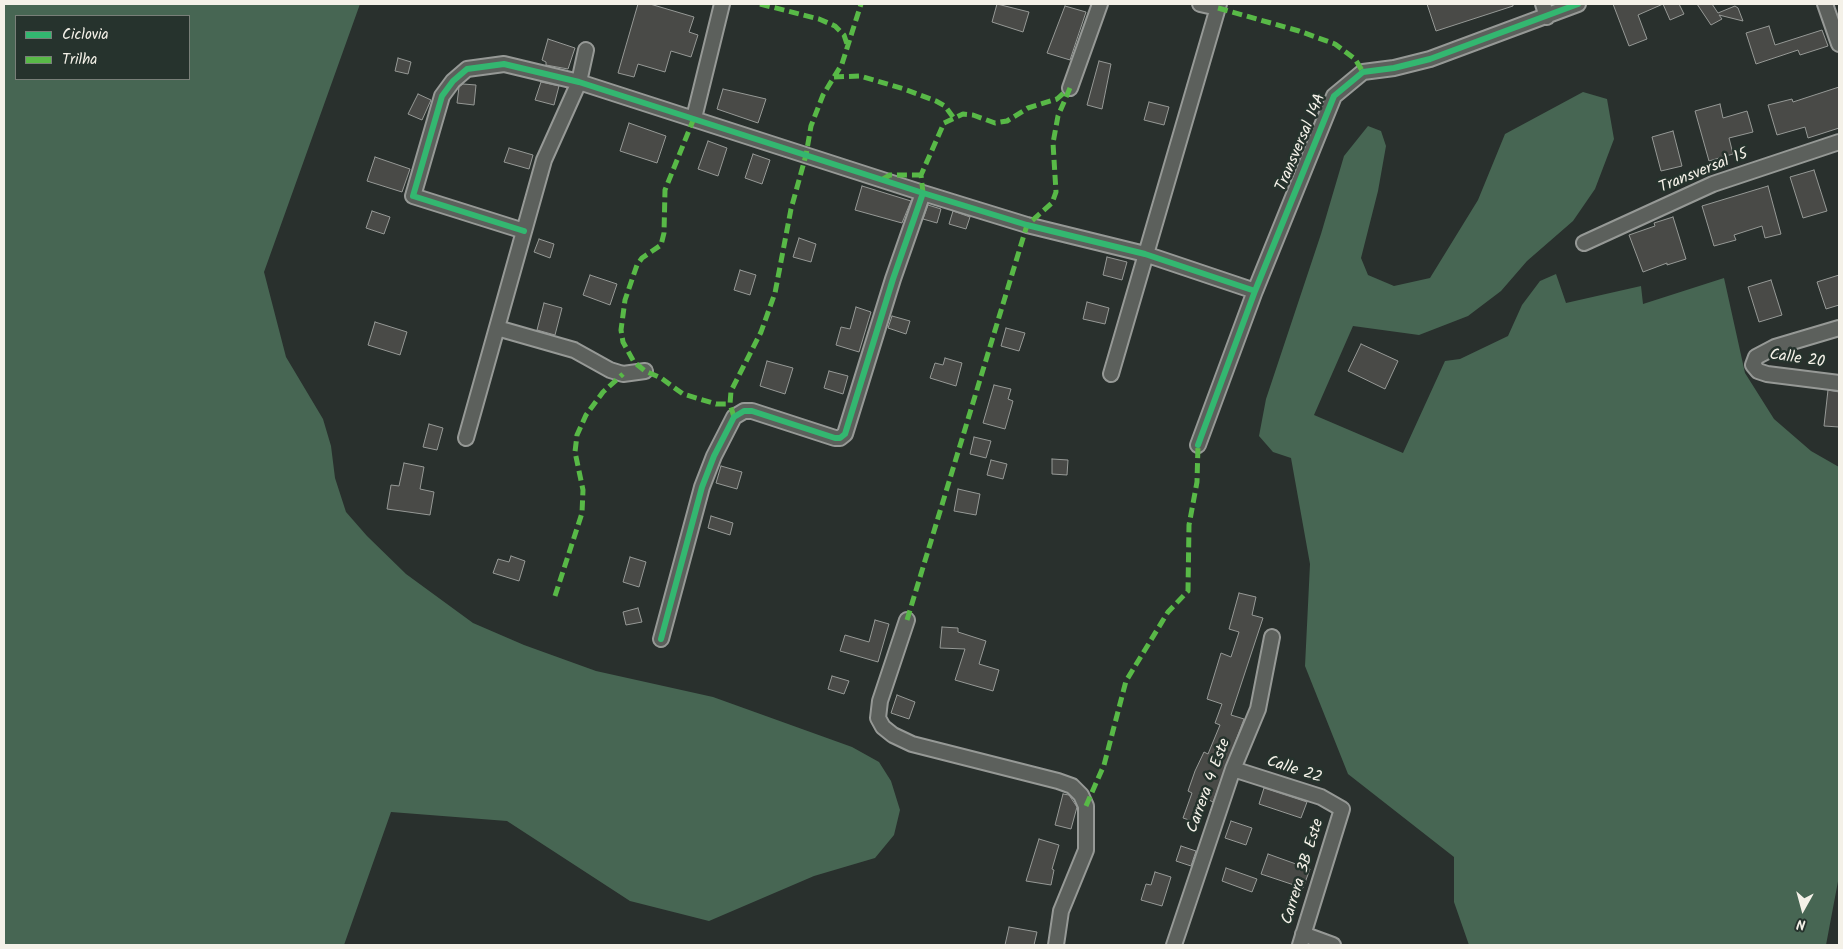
<!DOCTYPE html>
<html>
<head>
<meta charset="utf-8">
<style>
  body { margin:0 }
  #map { position:relative; width:1843px; height:949px; overflow:hidden; background:#29302d; font-family:Kalam,sans-serif }
  canvas { display:block }
  .frame { position:absolute; inset:0; border:5px solid #f4f1e8; pointer-events:none }
  .legend { position:absolute; left:15px; top:15px; width:175px; height:65px; box-sizing:border-box; background:#26332d; border:1px solid #787f78; margin:0; padding:6px 9px; list-style:none; font-size:15px; color:#f4f1e8 }
  .legend li { display:flex; align-items:center; gap:10px; height:25px }
  .legend b { width:25px; border:1px solid #787f78 }
  .north { position:absolute; left:1778px; top:884px; width:50px; height:50px; -webkit-text-stroke:4px #26332d; paint-order:stroke; rotate:187deg; font-size:14px; font-weight:700; line-height:20px; text-align:center; color:#f4f1e8 }
  .north::after { content:''; display:block; margin:auto; width:18px; height:22px; background:#f4f1e8; clip-path:polygon(50% 0,100% 100%,50% 72%,0 100%) }
</style>
</head>
<body>
<div id="map">
<canvas width="1843" height="949"></canvas>
<div class="frame"></div>
<ul class="legend">
<li><b style="height:6px;background:#33b770"></b>Ciclovia</li>
<li><b style="height:6px;background:#58b947"></b>Trilha</li>
</ul>
<div class="north">N</div>
</div>
<script>
const g = document.querySelector('canvas').getContext('2d');
g.lineJoin = 'round';
function paint(path, color) { g.fillStyle = color; g.fill(path, 'evenodd'); }
const shape = rows => new Path2D(rows.map(r => 'M' + r).join(''));
function stroke(path, color, width, dash) { g.strokeStyle = color; g.lineWidth = width; g.lineCap = dash ? 'butt' : 'round'; g.setLineDash(dash || []); g.stroke(path); }
function label(font, color, halo, rows, align = 'center') {
  g.font = font + ' Kalam,sans-serif'; g.lineWidth = 5; g.setLineDash([]); g.textBaseline = 'middle'; g.strokeStyle = halo; g.fillStyle = color; for (const [text, x, y, turn = 0] of rows) {
    g.save(); g.translate(x, y); g.rotate((+turn || 0) * Math.PI / 180); g.textAlign = isNaN(turn) ? turn : align; if (halo) g.strokeText(text, 0, 0); g.fillText(text, 0, 0); g.restore();
  }
}
paint(shape([
  [4,4,360,4,264,272,286,357,323,419,331,446,335,478,346,512,367,536,406,574,473,623,524,645,596,671,713,697,852,747,879,762,891,781,900,810,894,835,875,858,814,876,709,921,630,901,507,821,391,812,344,945,4,945],
  [16,16,189,16,189,79,16,79],
  [1583,92,1607,99,1614,139,1595,189,1573,221,1527,261,1501,291,1468,316,1419,335,1353,326,1314,415,1403,453,1445,361,1460,359,1508,336,1522,305,1540,281,1556,274,1566,303,1641,286,1643,304,1724,278,1745,373,1774,419,1811,451,1839,467,1839,876,1826,945,1469,945,1454,902,1454,857,1348,774,1305,666,1310,564,1291,458,1273,452,1259,436,1266,399,1321,234,1344,156,1368,126,1381,131,1386,146,1378,191,1361,258,1368,275,1394,286,1430,278,1478,200,1505,134]
]), '#476653');
const building = shape([
  [638,4,650,4,694,17,689,32,698,35,691,57,671,51,665,72,638,64,634,77,618,73,638,4],
  [997,4,1029,12,1023,32,992,22,997,4],
  [1427,4,1513,4,1513,6,1436,31,1427,4],
  [1613,4,1663,4,1638,15,1647,39,1629,46,1613,4],
  [1663,4,1679,4,1684,14,1670,20,1663,4],
  [1697,4,1712,4,1718,13,1735,6,1738,8,1743,21,1719,15,1722,19,1711,25,1697,4],
  [1065,6,1086,12,1070,60,1047,53,1065,6],
  [1769,26,1775,45,1822,30,1828,46,1800,55,1798,50,1756,64,1746,33,1769,26],
  [548,39,575,48,568,69,546,65,546,62,542,60,548,39],
  [398,58,411,62,408,74,395,71,398,58],
  [1099,61,1111,64,1102,109,1087,105,1099,61],
  [541,82,559,86,554,105,535,100,541,82],
  [463,84,476,85,474,105,457,103,459,87,463,84],
  [1839,87,1839,128,1808,138,1805,127,1777,135,1768,105,1792,99,1793,102,1839,87],
  [723,89,766,99,758,123,717,109,723,89],
  [418,94,431,100,422,120,408,114,418,94],
  [1149,102,1169,107,1164,125,1144,120,1149,102],
  [1720,104,1723,118,1747,111,1753,132,1729,138,1733,154,1709,161,1695,111,1720,104],
  [629,123,666,136,657,163,620,151,629,123],
  [1673,131,1682,166,1661,171,1652,137,1673,131],
  [708,141,727,148,718,176,698,169,708,141],
  [509,148,533,155,529,169,504,162,509,148],
  [753,154,770,160,762,184,745,178,753,154],
  [375,157,410,169,402,192,367,181,375,157],
  [1814,170,1827,211,1803,218,1790,177,1814,170],
  [862,186,911,201,902,223,855,210,862,186],
  [1768,186,1781,234,1765,238,1762,226,1734,235,1736,240,1714,246,1702,206,1768,186],
  [928,205,941,209,937,223,923,219,928,205],
  [372,211,390,217,384,234,366,228,372,211],
  [953,211,970,217,966,229,949,224,953,211],
  [1673,217,1686,259,1667,265,1667,263,1643,272,1629,235,1655,226,1654,223,1673,217],
  [799,238,816,244,811,262,793,257,799,238],
  [539,239,554,244,550,258,534,252,539,239],
  [1107,257,1127,262,1122,280,1103,275,1107,257],
  [740,270,756,275,750,295,734,290,740,270],
  [590,275,617,284,610,305,583,295,590,275],
  [1839,275,1839,305,1826,309,1817,282,1839,275],
  [1771,280,1782,315,1759,322,1748,287,1771,280],
  [1087,302,1109,308,1105,324,1083,319,1087,302],
  [544,303,562,308,555,335,537,330,544,303],
  [856,307,871,312,859,352,836,345,841,327,850,329,856,307],
  [892,316,910,321,906,334,888,328,892,316],
  [375,322,407,332,400,355,368,345,375,322],
  [1006,328,1025,333,1019,351,1001,346,1006,328],
  [1361,344,1398,361,1385,389,1348,371,1361,344],
  [945,358,962,363,956,386,930,378,935,363,943,365,945,358],
  [767,361,793,368,785,394,760,386,767,361],
  [829,371,848,376,843,394,824,388,829,371],
  [994,385,1011,389,1008,399,1013,401,1005,429,983,423,994,385],
  [1828,390,1839,392,1839,427,1824,426,1828,390],
  [429,424,443,428,437,450,423,447,429,424],
  [974,437,991,441,986,458,970,454,974,437],
  [1052,459,1068,460,1067,475,1052,474,1052,459],
  [991,460,1007,464,1003,479,987,475,991,460],
  [404,463,424,467,420,489,434,492,430,515,387,509,391,485,399,486,404,463],
  [721,466,742,472,737,489,716,483,721,466],
  [958,489,980,494,976,515,954,511,958,489],
  [711,516,733,523,730,535,708,528,711,516],
  [511,556,525,561,519,581,493,573,498,559,509,562,511,556],
  [630,557,646,562,639,587,623,582,630,557],
  [1239,593,1256,597,1252,615,1263,618,1231,715,1244,719,1213,802,1207,799,1198,823,1183,818,1192,793,1188,791,1195,771,1204,752,1208,754,1220,725,1215,723,1222,704,1207,699,1221,653,1231,657,1239,632,1229,629,1239,593],
  [638,608,642,622,626,625,623,612,638,608],
  [875,620,889,624,878,662,840,651,845,635,869,642,875,620],
  [942,627,958,628,958,632,986,641,979,664,999,670,993,691,955,680,965,649,940,648,942,627],
  [832,676,849,681,844,694,828,689,832,676],
  [897,695,915,702,909,719,891,713,897,695],
  [1264,788,1307,802,1301,818,1259,804,1264,788],
  [1063,794,1069,795,1077,807,1071,829,1055,825,1063,794],
  [1231,821,1252,828,1246,845,1225,838,1231,821],
  [1039,839,1059,845,1052,869,1054,870,1051,885,1026,881,1039,839],
  [1181,846,1196,851,1191,866,1176,861,1181,846],
  [1268,854,1310,869,1303,888,1261,874,1268,854],
  [1226,868,1257,879,1252,892,1222,881,1226,868],
  [1155,872,1171,877,1162,906,1141,900,1146,884,1151,885,1155,872],
  [1009,927,1037,932,1034,945,1005,945,1009,927]
]);
paint(building, '#494a47');
stroke(building, '#969996', 1);
const street = shape([
  [1200,4,1218,8],
  [1543,4,1547,17],
  [1825,4,1839,44],
  [1070,88,1100,4],
  [694,118,722,4],
  [524,231,413,196,442,96,453,81,467,69,504,64,579,82,923,193,1027,225,1145,254,1255,291],
  [1584,243,1713,184,1839,142],
  [497,328,574,350,610,370,623,374,645,371],
  [1839,328,1775,347,1756,357,1753,365,1758,371,1767,374,1839,383],
  [1111,374,1219,4],
  [466,438,544,160,579,82,586,50],
  [1198,445,1255,291,1334,96,1363,72,1394,68,1430,59,1578,4],
  [907,620,880,701,878,718,883,727,893,735,912,744,1058,781,1072,786,1081,795,1086,806,1086,850,1061,911,1056,945],
  [661,639,702,487,714,456,734,417,744,411,752,411,835,438,840,438,845,434,893,279,923,193],
  [1233,769,1321,797,1342,809,1300,945],
  [1303,934,1333,945],
  [1174,945,1233,769,1258,709,1272,637]
]);
stroke(street, '#969996', 18);
stroke(street, '#5c605c', 14);
stroke(shape([
  [760,4,819,19,835,26,844,35,848,47],
  [1218,8,1299,31,1335,44,1355,59,1363,72],
  [834,77,860,76,904,89,936,101,945,106,953,117],
  [694,118,665,190,664,233,661,245,642,258,637,265,625,300,621,330,623,342,634,362,645,371,661,378,683,394,716,404,730,404],
  [883,179,890,175,921,175],
  [923,193,921,175,944,123,963,114,973,115,995,123,1007,121,1028,108,1057,99,1066,91],
  [734,417,730,404,731,391,761,332,775,293,791,209,806,155,811,126,823,95,842,64,861,4],
  [555,596,582,513,583,490,575,452,577,435,586,415,603,392,623,374],
  [907,620,1027,225,1052,203,1056,192,1053,143,1058,116,1070,88],
  [1086,806,1104,765,1126,681,1168,612,1188,591,1189,525,1197,482,1198,445]
]), '#58b947', 5, [10, 5]);
stroke(shape([
  [524,231,413,196,442,96,453,81,467,69,504,64,579,82,923,193,1027,225,1145,254,1255,291],
  [1198,445,1255,291,1334,96,1363,72,1394,68,1430,59,1578,4],
  [661,639,702,487,714,456,734,417,744,411,752,411,835,438,840,438,845,434,893,279,923,193]
]), '#33b770', 6);
label('16px', '#f4f1e8', '#26332d', [
  ["Transversal 14A",1302,143,-67],
  ["Transversal 15",1704,172,-22],
  ["Calle 20",1797,360,8],
  ["Calle 22",1294,771,18],
  ["Carrera 4 Este",1210,786,-70],
  ["Carrera 3B Este",1304,872,-73]
]);
</script>
</body>
</html>
